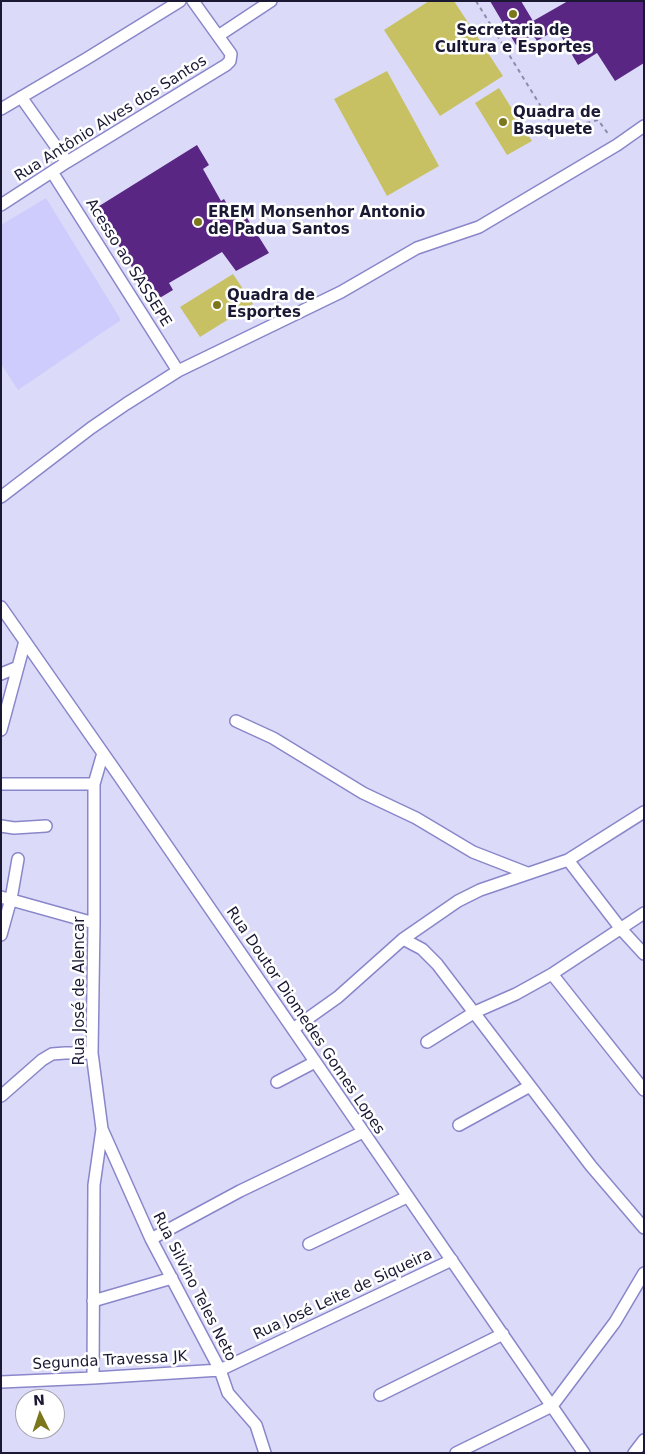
<!DOCTYPE html>
<html>
<head>
<meta charset="utf-8">
<style>
  body { margin:0 }
  #map { position:relative; width:645px; height:1454px; overflow:hidden; background:#dbdbf9; font-family:"DejaVu Sans",sans-serif }
  canvas { display:block }
  .frame { position:absolute; inset:0; border:2px solid #1a1832; pointer-events:none }
  .north { position:absolute; left:15px; top:1389px; width:50px; height:50px; box-sizing:border-box; background:#fff; border:1px solid #a3a3ad; border-radius:50%; rotate:356deg; font-size:14px; font-weight:700; line-height:20px; text-align:center; color:#1a1832 }
  .north::after { content:''; display:block; margin:auto; width:18px; height:22px; background:#7d771c; clip-path:polygon(50% 0,100% 100%,50% 72%,0 100%) }
</style>
</head>
<body>
<div id="map">
<canvas width="645" height="1454"></canvas>
<div class="frame"></div>
<div class="north">N</div>
</div>
<script>
const g = document.querySelector('canvas').getContext('2d');
g.lineJoin = 'round';
function paint(path, color) { g.fillStyle = color; g.fill(path, 'evenodd'); }
const shape = rows => new Path2D(rows.map(r => 'M' + r).join(''));
function stroke(path, color, width, dash) { g.strokeStyle = color; g.lineWidth = width; g.lineCap = dash ? 'butt' : 'round'; g.setLineDash(dash || []); g.stroke(path); }
function label(font, color, halo, rows, align = 'center') {
  g.font = font + ' "DejaVu Sans",sans-serif'; g.lineWidth = 5; g.setLineDash([]); g.textBaseline = 'middle'; g.strokeStyle = halo; g.fillStyle = color; for (const [text, x, y, turn = 0] of rows) {
    g.save(); g.translate(x, y); g.rotate((+turn || 0) * Math.PI / 180); g.textAlign = isNaN(turn) ? turn : align; if (halo) g.strokeText(text, 0, 0); g.fillText(text, 0, 0); g.restore();
  }
}
paint(shape([
  [46,198,121,320,18,390,1,364,1,225]
]), '#cdccfc');
paint(shape([
  [429,1,454,1,503,76,440,116,384,30],
  [387,71,439,166,387,196,334,99],
  [499,88,532,141,507,155,475,103],
  [233,274,253,304,200,337,180,307]
]), '#c7c163');
paint(shape([
  [490,1,521,1,533,21,568,1,644,1,644,63,615,81,597,53,578,65,557,29,537,41,533,35,516,45],
  [197,145,209,165,203,169,221,201,224,199,238,223,247,218,269,253,236,271,222,252,169,283,173,290,153,302,96,208]
]), '#592683');
const minor = shape([
  [218,36,271,1],
  [21,97,67,162],
  [1,109,86,59,180,1],
  [52,172,178,371],
  [1,205,67,162,226,65,230,61,231,54,193,1],
  [1,497,91,428,126,404,178,371,341,292,417,248,479,227,617,145,644,126],
  [1,607,119,776,584,1453],
  [1,674,18,667],
  [236,721,273,738,363,793,416,818,473,852,527,873],
  [1,730,25,641],
  [1,784,94,784],
  [1,826,14,828,46,826],
  [568,860,621,929,644,954],
  [1,897,94,923],
  [1,935,11,899,18,859],
  [403,939,422,949,437,964,591,1166,644,1228],
  [552,974,644,1090],
  [293,1029,338,997,403,939,458,901,480,890,568,860,644,812],
  [427,1042,475,1012,516,994,552,974,644,913],
  [277,1082,315,1062],
  [1,1096,42,1060,52,1054,65,1053,92,1053],
  [459,1125,530,1086],
  [102,1129,151,1239,220,1370,228,1393,256,1425,265,1453],
  [151,1239,240,1191,363,1132],
  [309,1244,407,1197],
  [93,1301,172,1278],
  [93,1378,94,1185,102,1129,92,1053,94,923,94,784,103,753],
  [1,1382,93,1378,220,1370,452,1260],
  [380,1395,503,1334],
  [456,1453,552,1406,615,1322,644,1273],
  [634,1453,644,1440]
]);
stroke(minor, '#8a86ca', 14);
stroke(shape([
  [476,1,556,131,598,120,609,135]
]), '#8d8da9', 2, [4, 4]);
stroke(minor, '#fff', 11);
for (const [x, y, r, color] of [
  [513,14,5,"#7d771c"],
  [503,122,5,"#7d771c"],
  [198,222,5,"#7d771c"],
  [217,305,5,"#7d771c"]
]) { const dot = new Path2D(); dot.arc(x, y, r, 0, 2 * Math.PI); g.fillStyle = color; g.fill(dot); stroke(dot, '#fff', 2); }
label('bold 15px', '#1a1832', '#fff', [
  ["Secretaria de",513,31,"center"],
  ["Cultura e Esportes",513,48,"center"],
  ["Quadra de",513,113],
  ["Basquete",513,130],
  ["EREM Monsenhor Antonio",208,213],
  ["de Padua Santos",208,230],
  ["Quadra de",227,296],
  ["Esportes",227,313]
], 'left');
label('15px', '#1a1832', '#fff', [
  ["Rua Antônio Alves dos Santos",111,119,-32],
  ["Acesso ao SASSEPE",128,263,58],
  ["Rua José de Alencar",80,991,-90],
  ["Rua Doutor Diomedes Gomes Lopes",305,1021,56],
  ["Rua Silvino Teles Neto",194,1287,63],
  ["Rua José Leite de Siqueira",343,1295,-25],
  ["Segunda Travessa JK",110,1361,-3]
]);
</script>
</body>
</html>
